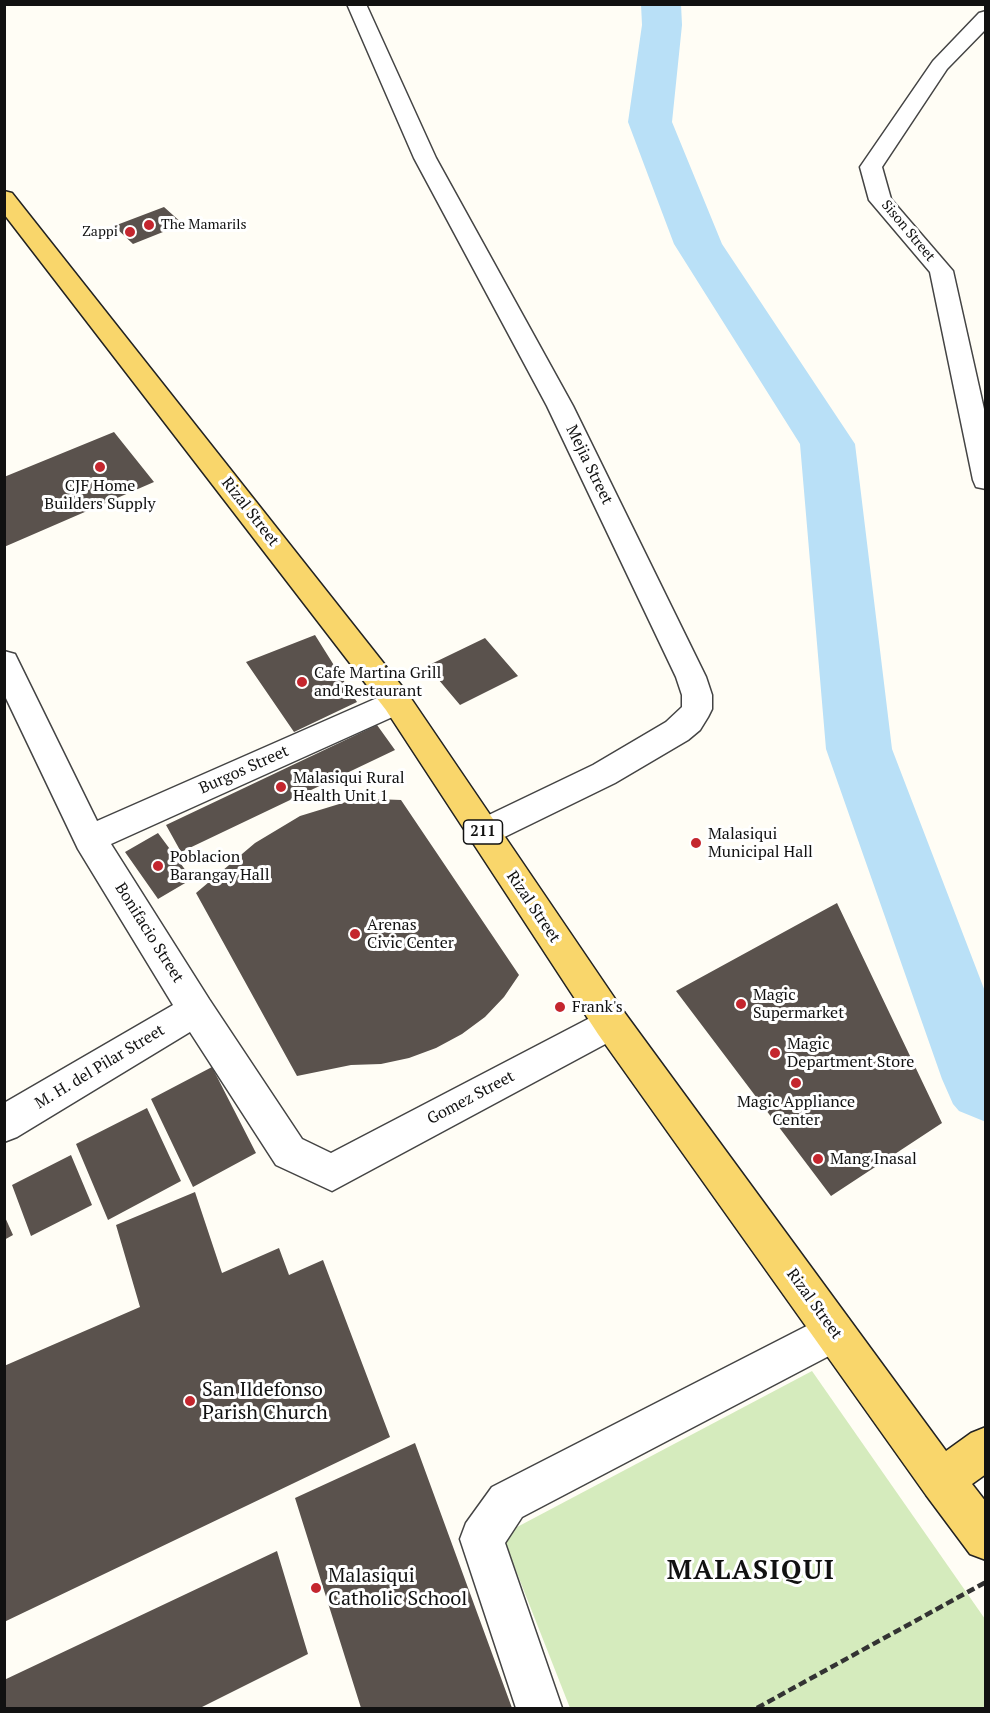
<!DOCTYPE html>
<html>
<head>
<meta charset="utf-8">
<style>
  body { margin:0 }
  #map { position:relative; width:990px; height:1713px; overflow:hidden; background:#fffdf5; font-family:"PT Serif",serif }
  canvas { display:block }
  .frame { position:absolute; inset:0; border:6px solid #111; pointer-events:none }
</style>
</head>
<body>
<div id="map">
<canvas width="990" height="1713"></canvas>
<div class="frame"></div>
</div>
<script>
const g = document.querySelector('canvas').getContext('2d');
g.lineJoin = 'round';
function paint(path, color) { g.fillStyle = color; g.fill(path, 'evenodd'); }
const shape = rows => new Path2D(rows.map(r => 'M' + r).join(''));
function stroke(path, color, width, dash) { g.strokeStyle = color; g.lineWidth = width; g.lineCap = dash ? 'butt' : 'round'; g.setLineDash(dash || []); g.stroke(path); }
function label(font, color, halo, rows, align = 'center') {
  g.font = font + ' "PT Serif",serif'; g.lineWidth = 6; g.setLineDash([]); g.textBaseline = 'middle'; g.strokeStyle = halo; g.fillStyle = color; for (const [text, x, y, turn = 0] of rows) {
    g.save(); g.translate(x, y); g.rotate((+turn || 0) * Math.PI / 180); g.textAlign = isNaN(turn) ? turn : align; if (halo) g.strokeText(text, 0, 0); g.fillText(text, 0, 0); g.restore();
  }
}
paint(shape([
  [812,1371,985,1619,985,1708,570,1708,502,1535]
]), '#d5ebbd');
paint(shape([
  [641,4,681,4,682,25,672,122,722,244,855,444,892,749,986,994,986,1122,959,1111,953,1104,942,1079,826,749,800,444,674,244,628,122,642,25,641,4]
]), '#b9e0f7');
paint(shape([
  [164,207,183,224,133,244,114,226],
  [114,432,154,482,4,547,4,477],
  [315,635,357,702,294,732,246,662],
  [485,638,518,676,460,705,427,666],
  [377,725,395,750,181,852,166,825],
  [375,799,401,800,519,975,504,997,485,1017,462,1034,436,1048,409,1058,381,1064,351,1065,297,1076,196,893,255,843,300,816,349,801],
  [158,833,192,879,158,899,125,852],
  [837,903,942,1123,831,1196,676,991],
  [212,1067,256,1153,193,1187,151,1099],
  [147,1108,181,1181,108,1220,76,1144],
  [71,1155,92,1205,31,1236,12,1185],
  [195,1192,222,1273,279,1248,289,1275,323,1260,390,1437,4,1622,4,1366,140,1307,116,1225],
  [4,1215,13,1235,4,1240],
  [415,1443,512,1708,361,1708,295,1498],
  [277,1551,308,1654,200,1708,4,1708,4,1680]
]), '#5a524d');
const minor = shape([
  [347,4,366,4,436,158,573,406,706,677,712,695,712,709,708,717,700,730,688,740,615,783,484,847,472,843,468,833,472,823,593,765,666,722,682,707,682,695,676,677,547,406,414,158,347,4],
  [986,11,986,29,947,69,882,167,891,199,953,271,986,418,986,489,976,487,973,480,930,272,869,200,860,167,933,61,979,13,986,11],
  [4,651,15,654,97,821,386,694,397,690,408,694,412,702,408,710,111,844,209,999,302,1139,331,1153,611,1007,624,1012,629,1023,624,1034,332,1191,276,1165,190,1032,17,1137,4,1142,4,1103,173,1005,78,849,4,694,4,651],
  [834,1312,848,1318,854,1332,848,1346,522,1517,505,1543,562,1708,516,1708,460,1539,466,1523,492,1487,834,1312]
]);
const major = shape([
  [4,191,12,193,408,694,624,1012,946,1451,971,1433,986,1427,986,1474,972,1484,986,1502,986,1560,970,1554,926,1495,598,1034,386,710,4,214,4,191]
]);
stroke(minor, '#444', 3);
stroke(major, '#222', 3);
stroke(shape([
  [757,1708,986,1582]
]), '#333', 4.5, [8, 4]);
paint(minor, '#fff');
paint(major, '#f9d66b');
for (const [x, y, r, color] of [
  [149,225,6,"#c4262e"],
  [130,232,6,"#c4262e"],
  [100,467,6,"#c4262e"],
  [302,682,6,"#c4262e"],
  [281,787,6,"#c4262e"],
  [696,843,6,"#c4262e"],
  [158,866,6,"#c4262e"],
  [355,934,6,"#c4262e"],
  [741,1004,6,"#c4262e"],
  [560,1007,6,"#c4262e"],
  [775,1053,6,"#c4262e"],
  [796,1083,6,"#c4262e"],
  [818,1159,6,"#c4262e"],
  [190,1401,6,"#c4262e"],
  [316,1588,6,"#c4262e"]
]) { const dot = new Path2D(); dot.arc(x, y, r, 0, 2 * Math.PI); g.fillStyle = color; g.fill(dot); stroke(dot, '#fff', 2); }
label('14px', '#111', '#fff', [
  ["The Mamarils",161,225],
  ["Zappi",118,232,"right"]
], 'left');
label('14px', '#111', '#fff', [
  ["Sison Street",908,231,50]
]);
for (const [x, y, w] of [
  [483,832,39]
]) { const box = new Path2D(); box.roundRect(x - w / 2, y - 12, w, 24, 4.5); g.fillStyle = '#fff'; g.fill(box); stroke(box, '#111', 1.5); }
label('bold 15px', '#111', null, [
  ["211",483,832]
]);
label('16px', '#111', '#fff', [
  ["Mejia Street",589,465,64],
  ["Rizal Street",250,512,52],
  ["Burgos Street",244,770,-24],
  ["Rizal Street",533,907,56],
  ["Bonifacio Street",149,933,58],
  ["M. H. del Pilar Street",100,1067,-31],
  ["Gomez Street",471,1098,-28],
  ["Rizal Street",814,1304,54]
]);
label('16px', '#111', '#fff', [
  ["CJF Home",100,486,"center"],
  ["Builders Supply",100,504,"center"],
  ["Cafe Martina Grill",314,673],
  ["and Restaurant",314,691],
  ["Malasiqui Rural",293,778],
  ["Health Unit 1",293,796],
  ["Malasiqui",708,834],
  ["Municipal Hall",708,852],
  ["Poblacion",170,857],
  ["Barangay Hall",170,875],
  ["Arenas",367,925],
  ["Civic Center",367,943],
  ["Magic",753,995],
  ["Supermarket",753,1013],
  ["Frank's",572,1007],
  ["Magic",787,1044],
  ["Department Store",787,1062],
  ["Magic Appliance",796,1102,"center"],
  ["Center",796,1120,"center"],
  ["Mang Inasal",830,1159]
], 'left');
label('20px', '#111', '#fff', [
  ["San Ildefonso",202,1390],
  ["Parish Church",202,1413],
  ["Malasiqui",328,1576],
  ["Catholic School",328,1599]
], 'left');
g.letterSpacing = '1.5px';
label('bold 27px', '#111', '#fff', [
  ["MALASIQUI",751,1571]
]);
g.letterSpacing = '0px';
</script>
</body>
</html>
